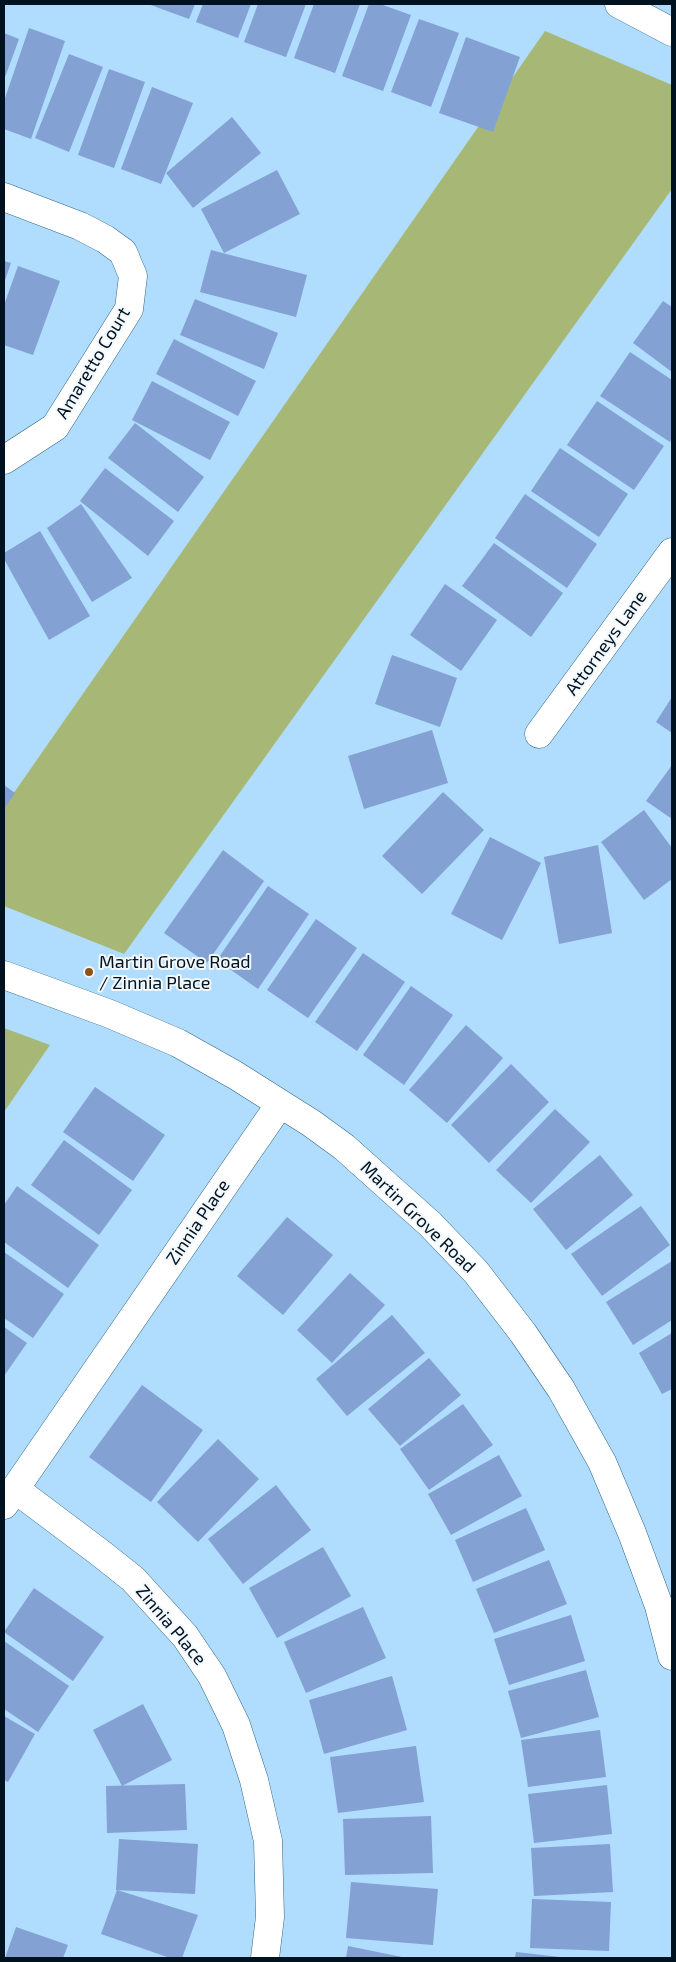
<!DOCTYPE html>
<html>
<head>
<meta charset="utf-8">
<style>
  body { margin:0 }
  #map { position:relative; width:676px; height:1962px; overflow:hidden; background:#b0dcfd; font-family:"Exo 2",sans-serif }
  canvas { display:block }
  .frame { position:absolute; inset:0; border:5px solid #001220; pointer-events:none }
</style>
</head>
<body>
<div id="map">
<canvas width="676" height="1962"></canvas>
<div class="frame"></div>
</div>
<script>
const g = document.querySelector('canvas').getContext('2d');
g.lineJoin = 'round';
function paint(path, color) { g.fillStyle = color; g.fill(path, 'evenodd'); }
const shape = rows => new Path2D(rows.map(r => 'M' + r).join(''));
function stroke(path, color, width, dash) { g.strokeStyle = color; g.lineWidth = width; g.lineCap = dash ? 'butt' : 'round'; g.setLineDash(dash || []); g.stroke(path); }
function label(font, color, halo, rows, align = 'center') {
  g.font = font + ' "Exo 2",sans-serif'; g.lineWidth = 4; g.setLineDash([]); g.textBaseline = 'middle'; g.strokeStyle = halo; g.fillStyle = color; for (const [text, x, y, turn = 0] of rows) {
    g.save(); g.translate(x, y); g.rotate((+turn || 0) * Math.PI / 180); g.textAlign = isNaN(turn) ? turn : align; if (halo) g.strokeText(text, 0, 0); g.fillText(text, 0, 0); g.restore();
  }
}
paint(shape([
  [545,31,672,85,672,189,124,954,4,906,4,807],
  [4,1028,50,1045,4,1112]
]), '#a7b876');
paint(shape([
  [148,4,195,4,189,19],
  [203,4,251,4,238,38,196,22],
  [258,4,306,4,286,57,244,42],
  [314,4,360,4,335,73,294,58],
  [369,4,380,4,411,15,383,91,342,76],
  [419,19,459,33,431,107,391,92],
  [29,28,65,41,31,139,4,129,4,101],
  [4,33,19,39,4,80],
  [466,37,520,57,493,132,439,113],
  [69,54,103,67,69,152,35,138],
  [109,69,145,82,114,168,78,155],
  [152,87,193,103,161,184,121,169],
  [232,117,261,153,193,208,166,173],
  [277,170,300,214,224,253,201,209],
  [211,250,307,275,296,317,200,292],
  [4,261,11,263,4,283],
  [18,266,60,281,33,355,4,345,4,305],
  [195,299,278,333,264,369,180,335],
  [663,301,672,307,672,372,633,343],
  [174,339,256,381,238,416,156,374],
  [630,352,672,380,672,438,670,442,600,396],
  [152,381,230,422,210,460,132,420],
  [597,401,664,446,634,490,567,445],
  [135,423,204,477,178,512,108,458],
  [560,448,628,494,599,537,531,491],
  [105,468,174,521,148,556,80,501],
  [525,494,597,544,567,588,495,538],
  [81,504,132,578,92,602,47,528],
  [40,531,90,616,49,640,4,559,4,553],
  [494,543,563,593,531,637,462,586],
  [445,584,497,620,461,671,410,635],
  [392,655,457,678,440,727,375,704],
  [672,697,672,733,656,722],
  [432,730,448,783,364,809,348,756],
  [672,765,672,819,646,801],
  [4,785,15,793,4,809],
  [443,792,484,830,422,894,382,856],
  [644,810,672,848,672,879,644,900,601,842],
  [490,837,541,863,502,940,451,914],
  [598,845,612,933,559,944,544,857],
  [223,850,264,881,207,963,164,933],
  [268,886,309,914,258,989,217,960],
  [316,919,357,948,308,1018,267,990],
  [363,953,405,982,357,1051,315,1022],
  [411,986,453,1015,404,1085,363,1055],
  [466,1025,503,1058,447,1123,409,1090],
  [511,1064,549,1102,489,1163,451,1125],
  [95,1087,165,1135,133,1181,63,1132],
  [555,1109,590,1142,531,1203,496,1170],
  [64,1140,132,1190,99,1235,31,1185],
  [600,1155,633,1195,566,1250,533,1209],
  [17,1186,99,1245,68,1288,4,1242,4,1205],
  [641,1206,670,1245,602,1296,571,1254],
  [287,1217,333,1255,283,1315,237,1276],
  [4,1252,64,1294,33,1338,4,1318],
  [672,1261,672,1320,633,1345,606,1302],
  [350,1273,385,1305,332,1363,297,1330],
  [392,1315,425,1353,347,1416,316,1379],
  [4,1327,27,1343,4,1376],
  [672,1333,672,1389,662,1394,639,1353],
  [429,1358,461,1395,400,1446,368,1409],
  [142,1385,203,1430,151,1502,89,1457],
  [463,1404,493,1445,429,1490,400,1449],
  [218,1439,259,1479,198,1542,157,1502],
  [499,1455,522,1496,451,1535,428,1494],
  [276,1485,311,1530,243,1584,208,1539],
  [526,1508,545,1550,473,1582,455,1540],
  [323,1547,351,1596,277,1638,249,1588],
  [549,1560,567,1604,494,1633,476,1589],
  [34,1588,104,1637,73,1681,4,1632],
  [363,1607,386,1658,306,1693,284,1642],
  [571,1615,585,1661,509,1685,494,1639],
  [4,1641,69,1686,38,1732,4,1709],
  [586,1670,599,1717,521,1738,508,1691],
  [392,1676,407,1730,324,1754,309,1700],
  [143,1704,172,1760,122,1786,93,1730],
  [4,1716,35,1734,8,1782,4,1780],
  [600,1730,606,1777,528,1787,521,1740],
  [416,1746,424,1802,338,1813,330,1757],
  [185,1784,187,1830,107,1833,106,1786],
  [607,1785,612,1834,534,1843,528,1794],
  [431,1816,433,1873,345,1875,343,1819],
  [119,1839,198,1844,195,1894,116,1890],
  [610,1844,613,1892,534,1896,531,1848],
  [351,1882,438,1889,433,1945,346,1938],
  [117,1890,198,1915,182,1958,170,1958,101,1934],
  [532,1899,611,1902,609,1951,530,1948],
  [16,1927,68,1945,63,1958,5,1958],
  [348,1946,402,1957,402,1958,346,1958],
  [516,1952,560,1957,560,1958,515,1958]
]), '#83a1d3');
const minor = shape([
  [619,4,672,32],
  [4,197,80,226,105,239,123,252,133,276,129,309,55,427,4,460],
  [539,734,672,552],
  [4,975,110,1014,178,1043,235,1075,311,1123,344,1147,430,1224,476,1272,523,1333,561,1389,602,1462,632,1533,659,1606,672,1656],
  [15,1489,99,1552,133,1579,185,1636,212,1676,236,1725,254,1780,268,1841,270,1917,265,1958],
  [4,1505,280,1104]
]);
stroke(minor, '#30678a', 29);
stroke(minor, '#fff', 28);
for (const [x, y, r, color] of [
  [89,972,5,"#905316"]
]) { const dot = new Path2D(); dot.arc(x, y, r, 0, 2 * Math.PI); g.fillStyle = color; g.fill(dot); stroke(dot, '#f2f8fc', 2); }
label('18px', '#001220', '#f2f8fc', [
  ["Amaretto Court",93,363,-59],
  ["Attorneys Lane",606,643,-54],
  ["Martin Grove Road",418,1217,44],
  ["Zinnia Place",198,1222,-56],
  ["Zinnia Place",171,1625,50]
]);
label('18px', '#001220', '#f2f8fc', [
  ["Martin Grove Road",99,962],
  ["/ Zinnia Place",99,983]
], 'left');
</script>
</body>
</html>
